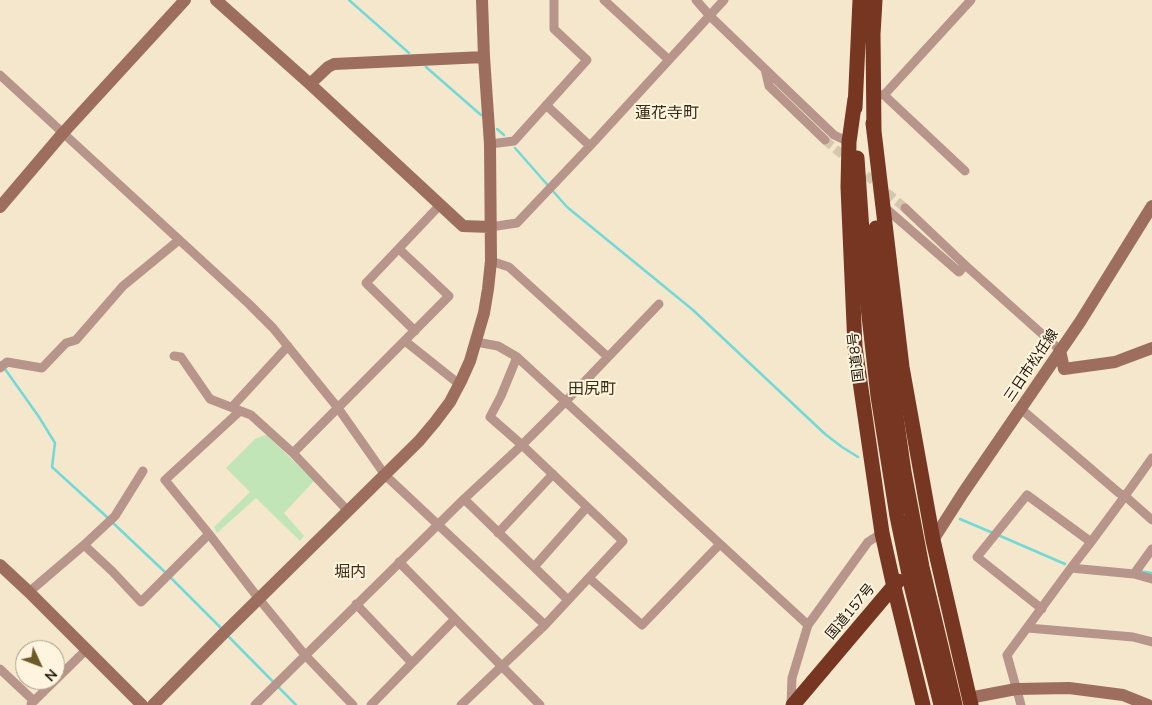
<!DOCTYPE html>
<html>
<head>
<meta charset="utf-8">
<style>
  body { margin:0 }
  #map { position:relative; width:1152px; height:705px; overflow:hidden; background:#f4e7cb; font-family:"Nunito Sans",sans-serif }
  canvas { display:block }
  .north { position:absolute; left:15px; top:640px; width:50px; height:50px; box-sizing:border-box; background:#fff4de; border:1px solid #a39b8a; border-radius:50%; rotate:133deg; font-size:14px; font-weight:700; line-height:20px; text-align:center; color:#1a150b }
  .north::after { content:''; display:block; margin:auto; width:18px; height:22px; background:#6c5b29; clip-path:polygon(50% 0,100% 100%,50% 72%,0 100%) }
</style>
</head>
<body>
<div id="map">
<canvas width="1152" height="705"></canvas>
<div class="north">N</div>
</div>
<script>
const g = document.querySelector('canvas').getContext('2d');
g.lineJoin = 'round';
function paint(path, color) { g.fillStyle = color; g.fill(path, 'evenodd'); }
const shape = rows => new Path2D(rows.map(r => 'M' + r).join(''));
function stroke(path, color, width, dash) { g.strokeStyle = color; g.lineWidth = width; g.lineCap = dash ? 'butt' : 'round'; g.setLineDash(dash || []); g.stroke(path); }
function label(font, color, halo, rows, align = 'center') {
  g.font = font + ' "Nunito Sans","Noto Sans JP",sans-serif'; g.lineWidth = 4; g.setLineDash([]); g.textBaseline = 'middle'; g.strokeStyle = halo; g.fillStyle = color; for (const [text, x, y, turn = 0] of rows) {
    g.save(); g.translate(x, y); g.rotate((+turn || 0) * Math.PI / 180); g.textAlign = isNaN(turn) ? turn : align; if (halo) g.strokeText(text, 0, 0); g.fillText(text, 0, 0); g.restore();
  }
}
paint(shape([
  [265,435,267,435,314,481,284,513,304,536,300,541,256,498,217,533,214,527,250,492,226,468,255,439]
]), '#c2e5b7');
stroke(shape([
  [349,0,409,53],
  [426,67,481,115],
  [497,129,504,135],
  [515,148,567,207,693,310,825,434,842,447,858,457],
  [0,362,39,417,55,443,52,467,108,518],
  [960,519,993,533],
  [112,522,166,573],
  [998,535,1065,564],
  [1139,571,1152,573],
  [170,577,223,630],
  [228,636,296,705]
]), '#72d9d9', 2.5);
stroke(shape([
  [825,140,905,208]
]), '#d3c8ae', 9, [9, 4.5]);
stroke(shape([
  [604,0,669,60],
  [696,0,710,16,765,69,769,86,825,140],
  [765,69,834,135,849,142],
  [0,75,249,304,273,328,338,408,385,475,545,625],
  [873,94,884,95,971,0],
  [884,95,965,171],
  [546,105,590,146],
  [490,144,514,141,587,60,554,29,554,0],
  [883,206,959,272,965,265],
  [905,208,965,265,1060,350],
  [490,227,517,223,590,146,724,0],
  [491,261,509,267,608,357],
  [415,331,366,283,440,205],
  [405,341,459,384],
  [476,342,498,346,517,357,808,625,792,678,791,705],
  [174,356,181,357,210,399,251,415,293,453],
  [0,368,7,362,42,368,66,343,76,340,123,286,179,240],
  [232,407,288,346],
  [1021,409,1119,493,1125,496,1091,542,1071,568,1134,574,1152,579],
  [240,411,165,480,209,534,259,599,305,655,353,705],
  [1152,458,1125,496,1152,520],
  [464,499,568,600],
  [348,511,293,453,449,296,399,249],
  [498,533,553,474],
  [84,545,112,571,141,602,209,534],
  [399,562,540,705],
  [534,567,587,507],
  [1134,574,1152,549],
  [589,578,642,625,720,544],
  [29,592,84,545,115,516,143,471],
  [356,604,412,663],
  [1042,609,977,557,1027,495,1091,542],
  [808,625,868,542,882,533],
  [1028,628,1133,637,1152,642],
  [0,669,34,701,31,704],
  [34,701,87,649],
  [255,705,464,499,522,445,565,402,659,304],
  [371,705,455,619],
  [461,705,545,625,623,541,522,445,490,417,501,396,517,357],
  [1021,705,1007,655,1071,568]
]), '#b7958b', 9);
stroke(shape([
  [216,0,310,84,463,226,490,227],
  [310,84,328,67,334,64,484,57],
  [0,207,63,133,185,0],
  [1060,350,1064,369,1115,362,1152,348],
  [933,540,963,493,1080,322,1152,206],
  [0,565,29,592,142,705],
  [969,698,1016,689,1069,688,1123,695,1148,705],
  [153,705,226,631,419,441,435,422,450,402,461,381,470,361,484,313,488,289,491,261,490,144,484,57,482,0]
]), '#9d6d5e', 12);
stroke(shape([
  [855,99,849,142,848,187,855,347,882,533,894,587,923,705],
  [855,108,860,0],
  [873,123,902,367,933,540,971,705],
  [874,133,873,34,875,0],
  [857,158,866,289],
  [876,228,881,289],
  [793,705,898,581]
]), '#763622', 15);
stroke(shape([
  [866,289,878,396,897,516,912,589,941,705],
  [881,289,885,339,904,472,922,567,955,705]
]), '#763622', 15);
label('14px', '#1a150b', '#fff4de', [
  ["国道8号",857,357,-97],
  ["三日市松任線",1032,366,-56],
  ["国道157号",851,612,-50]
]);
label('16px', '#382d16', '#fff4de', [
  ["蓮花寺町",667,114],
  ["田尻町",592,390],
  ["堀内",350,573]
]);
</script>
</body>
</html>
